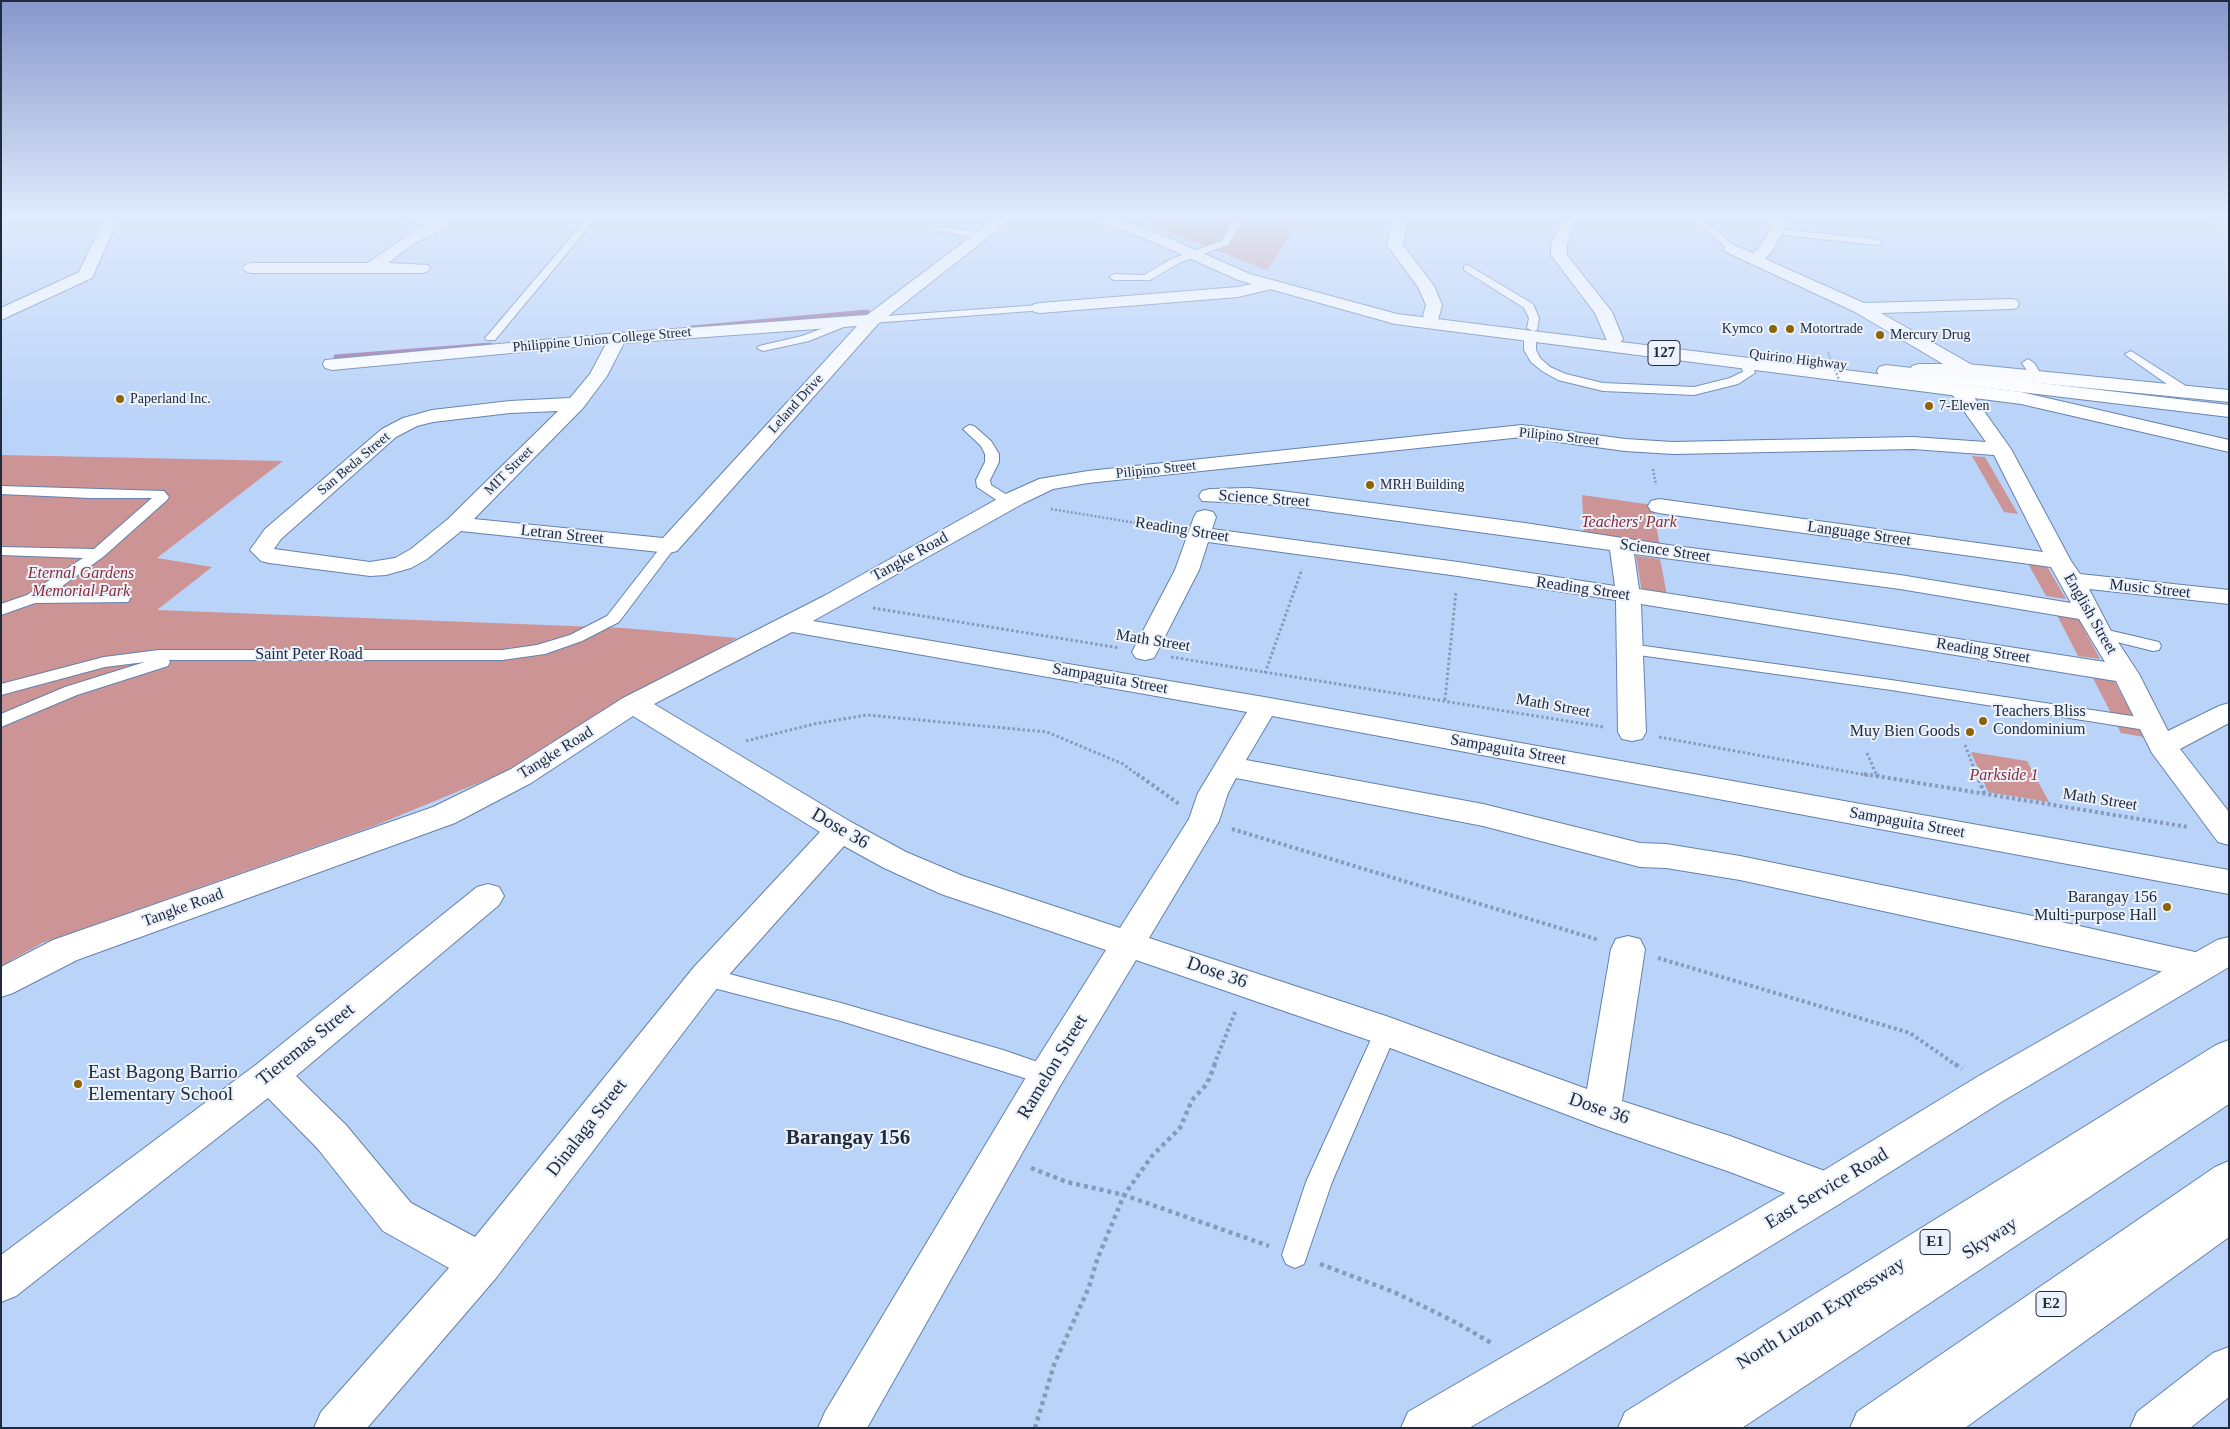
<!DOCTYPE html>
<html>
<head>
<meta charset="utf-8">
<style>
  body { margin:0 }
  #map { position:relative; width:2230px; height:1429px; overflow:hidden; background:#bad3f9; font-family:Georgia,serif }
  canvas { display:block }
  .frame { position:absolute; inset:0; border:2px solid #202b3e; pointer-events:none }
</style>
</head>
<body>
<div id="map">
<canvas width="2230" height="1429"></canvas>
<div class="frame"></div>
</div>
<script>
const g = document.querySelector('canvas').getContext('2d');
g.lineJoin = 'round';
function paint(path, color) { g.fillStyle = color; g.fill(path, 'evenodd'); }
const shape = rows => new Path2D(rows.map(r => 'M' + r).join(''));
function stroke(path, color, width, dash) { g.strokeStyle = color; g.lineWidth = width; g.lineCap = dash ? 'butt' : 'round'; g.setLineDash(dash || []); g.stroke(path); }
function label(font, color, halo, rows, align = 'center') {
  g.font = font + ' Georgia,serif'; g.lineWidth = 4; g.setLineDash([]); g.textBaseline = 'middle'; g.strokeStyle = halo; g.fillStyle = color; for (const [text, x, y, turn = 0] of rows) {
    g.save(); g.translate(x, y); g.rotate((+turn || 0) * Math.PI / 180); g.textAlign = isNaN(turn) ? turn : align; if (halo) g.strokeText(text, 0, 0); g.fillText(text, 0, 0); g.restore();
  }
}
paint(shape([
  [1152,217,1296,217,1296,226,1267,270,1145,223],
  [1,455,283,461,157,558,212,567,157,610,623,628,737,638,505,772,374,826,42,943,1,966],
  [1972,456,1985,457,2018,514,2004,512],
  [1582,495,1653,505,1660,548,1584,537],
  [1636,556,1660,559,1667,595,1642,592],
  [2026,560,2045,563,2066,599,2046,596],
  [2057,615,2078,618,2100,659,2078,656],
  [2091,674,2112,677,2144,737,2121,733],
  [1971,752,2027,761,2049,802,1988,792]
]), '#cc9494');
stroke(shape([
  [692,328,867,312],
  [336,357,490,345]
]), '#976ba3', 5);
const lane = shape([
  [588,217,597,217,495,340,487,340,485,338,487,336,588,217],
  [1043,217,1054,217,1046,223,1040,223,1038,221,1043,217],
  [1236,217,1246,217,1228,245,1179,263,1150,280,1114,280,1109,277,1114,274,1144,275,1171,259,1221,241,1236,217],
  [1689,217,1699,217,1726,238,1736,249,1734,251,1728,251,1720,242,1689,217],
  [2202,217,2216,217,2229,222,2229,228,2202,217],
  [939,226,983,233,988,236,983,239,936,231,934,229,939,226],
  [1777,229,1877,239,1882,242,1877,245,1774,234,1772,232,1777,229],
  [1468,265,1533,304,1539,318,1537,330,1533,331,1527,328,1529,318,1524,308,1464,270,1464,266,1468,265],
  [1040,305,1044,306,1045,308,1044,310,872,323,867,320,872,317,1040,305],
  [847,319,853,322,851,324,809,341,763,351,757,348,759,346,802,336,847,319],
  [1530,334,1536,337,1536,350,1540,358,1550,367,1566,374,1603,383,1694,387,1730,378,1740,373,1743,372,1740,362,1746,359,1752,362,1755,373,1738,384,1694,395,1603,391,1558,380,1542,371,1531,362,1524,350,1524,337,1530,334],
  [2131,351,2189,388,2191,391,2189,394,2181,394,2127,356,2125,354,2131,351],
  [2028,359,2034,363,2043,377,2041,380,2033,380,2031,377,2022,363,2028,359],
  [969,425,974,426,991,441,999,454,999,462,990,480,991,485,1014,499,1016,502,1014,505,1004,505,977,487,976,480,985,462,985,454,981,446,963,429,969,425],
  [1,486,164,491,169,497,167,500,103,557,51,594,122,594,128,596,130,599,128,602,35,603,1,615,1,604,27,595,83,558,1,555,1,547,94,549,152,498,90,498,1,494,1,486],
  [669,542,674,543,676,546,619,622,582,641,545,654,502,660,169,660,170,662,168,666,77,695,1,727,1,714,65,687,145,662,105,667,1,695,1,684,104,657,159,650,502,650,537,645,570,635,607,616,664,543,669,542],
  [2099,628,2159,642,2161,646,2159,650,2153,651,2093,636,2091,633,2093,630,2099,628],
  [1630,644,1891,680,2152,719,2158,721,2161,725,2158,729,2152,731,1891,690,1624,653,1622,649,1624,645,1630,644],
  [706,968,841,1003,1003,1050,1055,1068,1059,1075,1055,1082,1047,1085,841,1021,706,986,698,983,695,977,698,971,706,968],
  [1386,1021,1394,1024,1397,1031,1332,1182,1304,1264,1295,1268,1286,1264,1282,1255,1306,1182,1378,1024,1386,1021]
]);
const street = shape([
  [105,217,119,217,92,278,1,320,1,308,79,272,105,217],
  [388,217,459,217,447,226,415,243,388,263,428,265,430,268,428,271,422,273,251,273,245,271,243,268,245,265,251,263,368,263,405,237,426,225,395,221,388,217],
  [997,217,1014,217,878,324,677,551,669,553,461,531,427,559,411,568,386,575,370,576,269,563,261,561,250,550,265,529,382,429,403,418,432,410,510,401,570,398,590,374,606,344,332,370,325,368,323,364,325,360,618,333,867,315,997,217],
  [857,326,663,538,474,519,583,408,607,376,624,343,857,326],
  [558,411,448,519,411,549,395,558,370,562,274,549,281,539,396,437,417,426,433,422,510,413,558,411],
  [1391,217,1405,217,1406,226,1403,245,1434,286,1442,305,1438,320,1432,321,1426,320,1423,316,1426,305,1418,287,1387,245,1392,226,1391,217],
  [1563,217,1577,217,1567,245,1567,255,1612,312,1623,339,1620,343,1608,343,1595,313,1551,255,1551,245,1563,217],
  [1777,217,1791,217,1773,250,1765,259,1864,303,2011,299,2017,300,2019,304,2017,308,2011,309,1881,313,1974,366,1976,370,1974,374,1967,376,1960,374,1855,312,1726,252,1723,249,1726,246,1731,244,1753,253,1759,248,1777,217],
  [1270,280,1276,282,1278,285,1276,288,1238,297,1040,313,1034,312,1032,308,1034,304,1040,303,1238,287,1270,280],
  [1959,384,1966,386,2011,449,2071,561,2080,574,2229,590,2229,604,2089,589,2112,633,2139,674,2168,731,2219,706,2229,703,2229,723,2180,749,2229,812,2229,845,2218,842,2152,753,2116,681,1641,604,1646,732,1642,739,1632,741,1622,739,1618,732,1616,600,1458,576,1208,542,1199,570,1154,658,1145,660,1136,658,1132,652,1175,570,1194,517,1197,512,1205,510,1213,512,1216,517,1212,529,1458,562,1615,586,1610,550,1281,505,1202,501,1199,496,1202,491,1210,489,1249,488,1281,491,1525,523,1668,545,1900,575,2071,603,2051,567,1659,513,1651,511,1648,506,1651,501,1659,499,2043,552,1994,455,1913,449,1673,454,1625,451,1522,437,1088,483,1053,489,1024,503,813,621,1264,697,2229,870,2229,894,1272,716,1246,760,1483,804,1640,843,1666,844,1740,856,2057,921,2213,956,2218,966,2213,976,2201,980,1740,880,1666,868,1640,867,1483,826,1236,778,1228,793,1219,821,1149,938,1386,1016,1587,1089,1611,949,1616,939,1628,936,1640,939,1645,949,1622,1101,1730,1136,1841,1177,1847,1190,1841,1203,1827,1209,1730,1172,1602,1128,1377,1043,1136,960,1060,1086,867,1428,818,1428,825,1412,1034,1064,1106,950,941,894,884,868,844,846,718,987,496,1278,367,1428,314,1428,321,1412,449,1268,383,1231,318,1149,268,1098,16,1296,1,1302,1,1255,257,1064,477,887,488,884,499,887,504,896,499,905,296,1076,346,1125,411,1203,475,1237,694,967,820,832,633,716,531,783,455,823,77,960,13,993,1,997,1,967,53,940,433,807,511,769,623,698,824,596,1008,493,1039,479,1088,471,1522,425,1625,439,1673,442,1913,437,1986,442,1949,390,1952,386,1959,384],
  [1634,554,1900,589,2079,619,2105,662,1639,589,1634,554],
  [792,632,1247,712,1198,793,1189,819,1120,928,963,876,906,852,851,822,654,704,792,632]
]);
const secondary = shape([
  [2229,937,2229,967,2003,1101,1841,1203,1548,1382,1469,1428,1401,1428,1408,1412,1813,1177,1977,1077,2217,940,2229,937],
  [2229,1347,2229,1397,2190,1428,2130,1428,2137,1412,2213,1353,2229,1347]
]);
const primary = shape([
  [1094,217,1115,217,1166,237,1250,274,1397,314,2021,392,2229,440,2229,452,2021,404,1395,324,1238,280,1156,243,1096,220,1094,217],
  [1919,364,1967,364,2229,390,2229,402,1967,376,1912,374,1910,370,1912,366,1919,364]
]);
const highway = shape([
  [1886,365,2229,405,2229,417,1879,375,1877,371,1879,367,1886,365],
  [2229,1040,2229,1104,1742,1428,1618,1428,1625,1412,2216,1045,2229,1040],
  [2229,1161,2229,1237,1965,1428,1850,1428,1857,1412,2215,1167,2229,1161]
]);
stroke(lane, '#6481ad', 2);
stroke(street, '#6481ad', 2);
stroke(secondary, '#6481ad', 2);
stroke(primary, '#6481ad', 2);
stroke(highway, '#6481ad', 2);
stroke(shape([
  [1653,469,1656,485],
  [1051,509,1173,529]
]), '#869aba', 2.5, [2, 2]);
stroke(shape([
  [873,608,1120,648],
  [1171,657,1604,727],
  [1265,673,1302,569],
  [1445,700,1456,591],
  [1659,737,1871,776],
  [746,741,814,724,867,715,1047,732,1123,764,1139,776],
  [1965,745,1977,776],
  [1867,753,1877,776]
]), '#869aba', 3, [2.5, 2.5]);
stroke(shape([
  [1137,774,1179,804],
  [1864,774,2188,827],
  [1877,774,1878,777],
  [1977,774,1984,793],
  [1232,829,1599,940],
  [1658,958,1910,1033,1956,1065],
  [1214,1065,1236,1010]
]), '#869aba', 4, [3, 3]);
stroke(shape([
  [1955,1064,1962,1069],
  [1031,1168,1067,1182,1124,1195,1269,1246],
  [1320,1264,1394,1292,1457,1323,1493,1344],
  [1035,1428,1054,1365,1089,1287,1097,1260,1124,1195,1152,1156,1180,1128,1192,1100,1207,1084,1215,1064]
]), '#869aba', 4.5, [4, 4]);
paint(lane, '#fff');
paint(street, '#fff');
paint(secondary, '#fff');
paint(primary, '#fff');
paint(highway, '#fff');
stroke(shape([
  [1828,352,1832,363]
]), '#869aba', 2, [1, 1]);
stroke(shape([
  [1832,362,1839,380]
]), '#869aba', 2.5, [2, 2]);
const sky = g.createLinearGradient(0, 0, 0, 417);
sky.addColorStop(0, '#8797cc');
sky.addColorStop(0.52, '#e0ebfc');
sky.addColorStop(1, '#e0ebfc00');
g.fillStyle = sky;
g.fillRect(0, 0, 2230, 417);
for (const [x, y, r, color] of [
  [1773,329,5,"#8d6306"],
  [1790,329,5,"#8d6306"],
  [1880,335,5,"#8d6306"],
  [120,399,5,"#8d6306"],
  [1929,406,5,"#8d6306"],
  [1370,485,5,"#8d6306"],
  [1983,721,5,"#8d6306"],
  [1970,732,5,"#8d6306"],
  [2167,907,5,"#8d6306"],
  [78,1084,5,"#8d6306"]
]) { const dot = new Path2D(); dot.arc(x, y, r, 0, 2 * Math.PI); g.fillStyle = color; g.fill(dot); stroke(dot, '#ecf2fc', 2); }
label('14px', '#202b3e', '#ecf2fc', [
  ["Kymco",1763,329,"right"],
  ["Motortrade",1800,329],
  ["Mercury Drug",1890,335],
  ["Paperland Inc.",130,399],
  ["7-Eleven",1939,406],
  ["MRH Building",1380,485]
], 'left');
label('14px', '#202b3e', '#ecf2fc', [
  ["Philippine Union College Street",602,340,-5],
  ["Quirino Highway",1798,360,7],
  ["Leland Drive",796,404,-48],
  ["Pilipino Street",1559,437,6],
  ["San Beda Street",354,464,-40],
  ["Pilipino Street",1156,470,-6],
  ["MIT Street",509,471,-45]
]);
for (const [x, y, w] of [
  [1664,353,32],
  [1935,1242,30],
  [2051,1304,30]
]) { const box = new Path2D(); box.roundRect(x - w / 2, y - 12.5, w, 25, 4); g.fillStyle = '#ecf2fc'; g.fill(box); stroke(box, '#202b3e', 1); }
label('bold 15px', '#202b3e', null, [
  ["127",1664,353],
  ["E1",1935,1242],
  ["E2",2051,1304]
]);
label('16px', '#202b3e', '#ecf2fc', [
  ["Science Street",1264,499,4],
  ["Reading Street",1182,530,9],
  ["Language Street",1859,534,8],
  ["Letran Street",562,535,6],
  ["Science Street",1665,551,8],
  ["Tangke Road",910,557,-29],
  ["Reading Street",1583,589,8],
  ["Music Street",2150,589,6],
  ["English Street",2090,614,60],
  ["Math Street",1153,641,9],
  ["Reading Street",1983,651,9],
  ["Saint Peter Road",309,655],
  ["Sampaguita Street",1110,679,10],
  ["Math Street",1553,706,10],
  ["Sampaguita Street",1508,750,10],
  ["Tangke Road",556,753,-32],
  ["Math Street",2100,800,9],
  ["Sampaguita Street",1907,823,10],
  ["Tangke Road",183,908,-20]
]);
label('italic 16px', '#8a2c35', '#ecf2fc', [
  ["Teachers' Park",1629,523],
  ["Eternal Gardens",81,574],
  ["Memorial Park",81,592],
  ["Parkside 1",2004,776]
]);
label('16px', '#202b3e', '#ecf2fc', [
  ["Teachers Bliss",1993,712,"left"],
  ["Condominium",1993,730,"left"],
  ["Muy Bien Goods",1960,732],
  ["Barangay 156",2157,898],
  ["Multi-purpose Hall",2157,916]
], 'right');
label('19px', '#202b3e', '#ecf2fc', [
  ["Dose 36",840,829,30],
  ["Dose 36",1217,973,19],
  ["Tieremas Street",306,1045,-39],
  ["Ramelon Street",1053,1067,-59],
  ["Dose 36",1599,1109,19],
  ["Dinalaga Street",587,1128,-52],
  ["East Service Road",1827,1189,-31],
  ["Skyway",1990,1239,-33],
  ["North Luzon Expressway",1821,1314,-32]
]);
label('19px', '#202b3e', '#ecf2fc', [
  ["East Bagong Barrio",88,1073],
  ["Elementary School",88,1095]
], 'left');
label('bold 21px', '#202b3e', '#ecf2fc', [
  ["Barangay 156",848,1139]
]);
</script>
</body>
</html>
